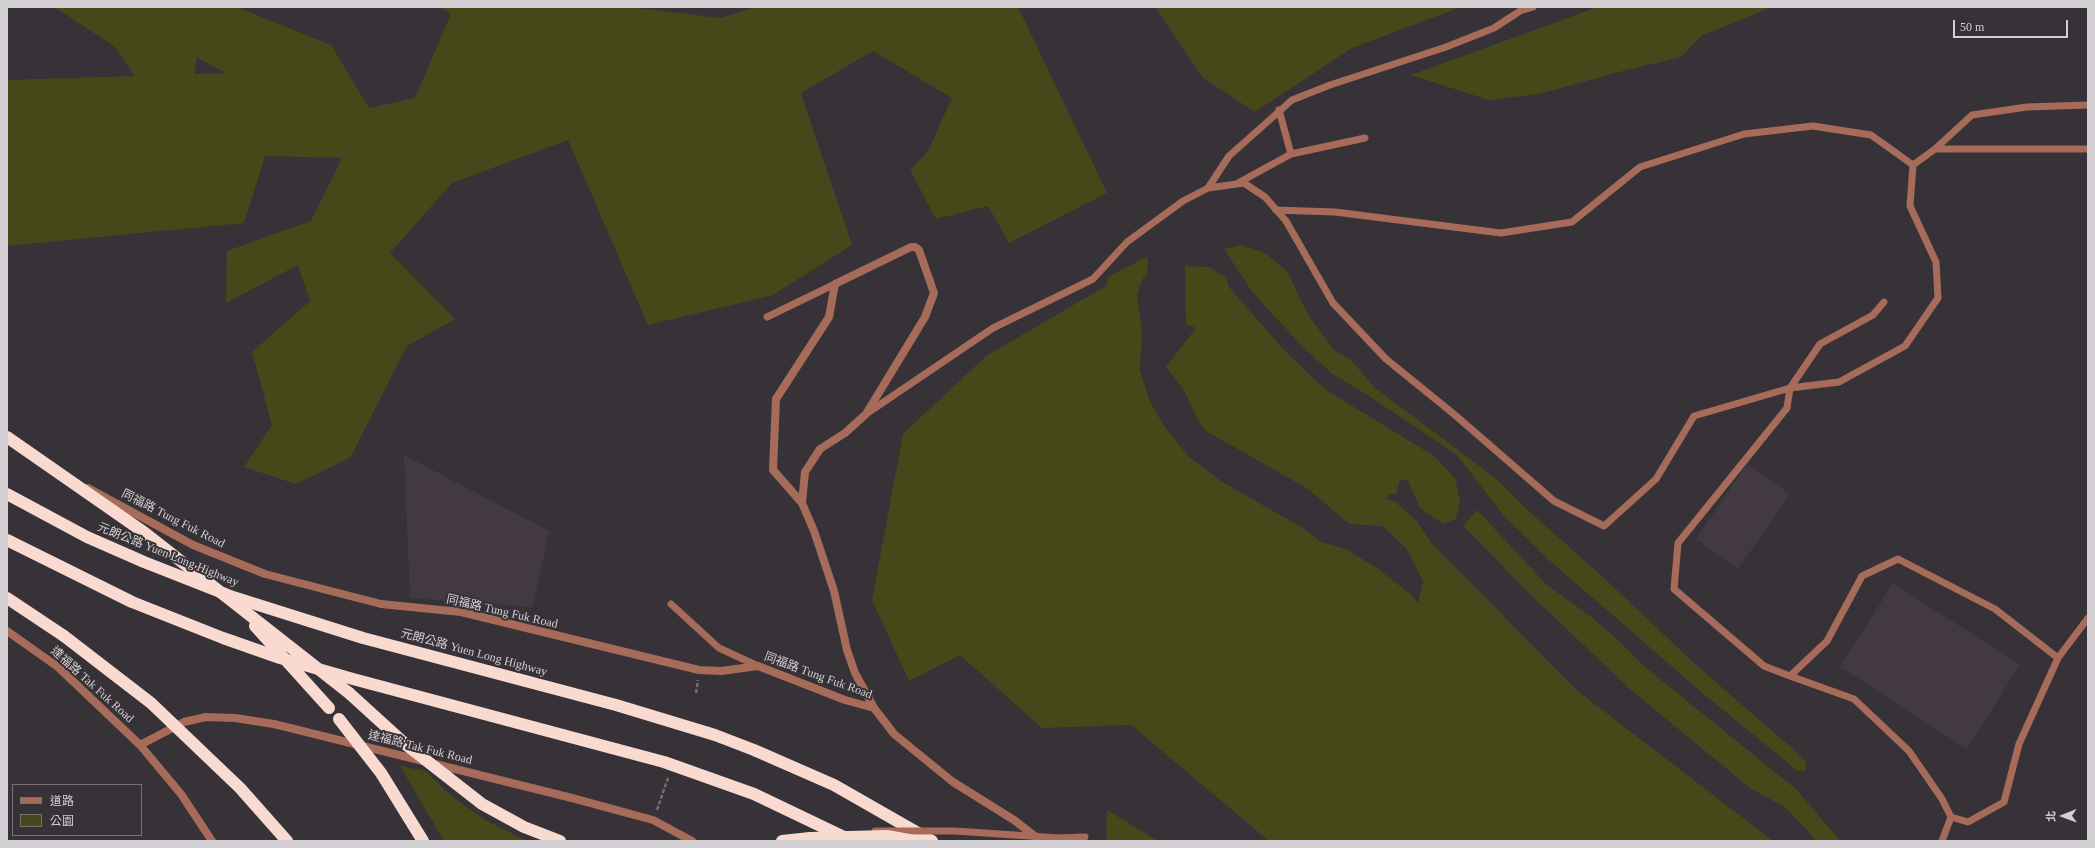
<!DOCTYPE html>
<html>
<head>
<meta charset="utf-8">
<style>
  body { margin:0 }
  #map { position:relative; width:2095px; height:848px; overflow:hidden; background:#373237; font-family:"Times New Roman","Noto Sans TC",serif }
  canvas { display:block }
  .frame { position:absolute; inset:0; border:8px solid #d3d0d3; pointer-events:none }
  .legend { position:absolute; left:12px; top:784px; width:130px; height:52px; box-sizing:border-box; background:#373237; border:1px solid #757175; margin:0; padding:5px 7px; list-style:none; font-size:12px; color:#d3d0d3 }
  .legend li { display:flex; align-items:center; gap:8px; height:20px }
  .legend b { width:20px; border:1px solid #757175 }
  .north { position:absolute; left:2043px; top:796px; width:40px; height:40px; -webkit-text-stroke:3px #373237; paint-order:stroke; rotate:269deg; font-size:11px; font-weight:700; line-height:16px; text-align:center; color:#d3d0d3 }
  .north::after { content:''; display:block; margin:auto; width:14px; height:18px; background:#d3d0d3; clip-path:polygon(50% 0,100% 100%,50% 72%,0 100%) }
  .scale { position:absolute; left:1953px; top:20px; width:115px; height:18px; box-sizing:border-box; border:2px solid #d3d0d3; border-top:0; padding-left:5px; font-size:12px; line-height:14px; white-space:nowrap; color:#d3d0d3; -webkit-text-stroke:3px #373237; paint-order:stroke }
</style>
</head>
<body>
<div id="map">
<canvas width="2095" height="848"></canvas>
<div class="frame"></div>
<ul class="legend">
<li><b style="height:5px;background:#a76b5a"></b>道路</li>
<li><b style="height:11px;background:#454819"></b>公園</li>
</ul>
<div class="north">北</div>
<div class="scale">50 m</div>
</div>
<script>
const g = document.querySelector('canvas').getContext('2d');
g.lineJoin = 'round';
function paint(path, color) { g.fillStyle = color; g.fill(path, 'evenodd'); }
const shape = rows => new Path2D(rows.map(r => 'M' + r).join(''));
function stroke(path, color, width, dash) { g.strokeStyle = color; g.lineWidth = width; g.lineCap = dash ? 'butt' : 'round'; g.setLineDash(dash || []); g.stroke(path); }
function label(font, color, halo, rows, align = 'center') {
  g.font = font + ' "Times New Roman","Noto Sans TC",serif'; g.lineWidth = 4; g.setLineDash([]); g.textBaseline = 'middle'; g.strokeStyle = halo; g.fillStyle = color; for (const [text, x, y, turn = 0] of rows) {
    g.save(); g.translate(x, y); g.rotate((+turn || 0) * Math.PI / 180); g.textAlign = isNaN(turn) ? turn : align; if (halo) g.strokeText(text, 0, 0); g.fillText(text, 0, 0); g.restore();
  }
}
paint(shape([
  [404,455,549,531,533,607,410,598],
  [1747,464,1790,494,1738,569,1696,539],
  [1893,583,2020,665,1967,749,1840,667]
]), '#433943');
paint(shape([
  [54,7,237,7,331,45,369,108,415,98,451,14,440,7,631,7,720,18,755,7,1018,7,1107,193,1009,243,988,206,936,219,910,170,928,151,952,98,873,51,801,93,852,245,773,295,648,325,568,140,452,183,390,253,455,319,407,346,350,458,296,484,244,467,272,425,252,352,310,301,298,265,226,303,227,251,311,221,342,158,265,156,244,223,7,246,7,80,135,76,114,46],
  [197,58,198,58,226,73,194,74],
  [1155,7,1461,7,1352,48,1255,112,1203,78],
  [1598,7,1772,7,1701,36,1681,57,1619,72,1539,94,1489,100,1411,75],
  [1242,245,1265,253,1287,271,1307,313,1333,349,1352,361,1374,387,1494,477,1522,505,1604,578,1695,664,1793,749,1807,763,1805,771,1798,771,1706,696,1549,560,1503,515,1457,455,1366,394,1331,373,1302,346,1253,293,1224,249],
  [1148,256,1147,276,1143,278,1137,295,1142,331,1140,370,1149,400,1164,426,1189,457,1224,483,1301,527,1321,542,1346,549,1377,568,1410,594,1418,603,1423,581,1406,548,1382,526,1349,524,1308,489,1206,431,1197,418,1184,390,1166,367,1196,328,1186,324,1185,266,1209,267,1227,278,1229,287,1286,352,1326,390,1434,456,1455,478,1460,501,1456,519,1443,524,1419,507,1408,480,1400,480,1396,494,1390,494,1387,499,1394,501,1416,520,1432,544,1579,692,1773,841,1269,841,1131,725,1042,728,960,655,909,681,872,600,903,434,986,356,1106,286,1108,277],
  [1477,510,1546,584,1591,617,1619,641,1645,667,1797,790,1840,841,1817,841,1786,808,1750,788,1631,690,1534,598,1463,526],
  [400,766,425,771,454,798,487,821,527,841,444,841],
  [1107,810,1158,841,1106,841]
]), '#454819');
stroke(shape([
  [696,693,698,680],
  [657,810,668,778]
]), '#716d71', 2.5, [4, 2]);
stroke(shape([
  [1279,110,1291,154],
  [1935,149,2088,149],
  [1238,183,1291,154,1365,138],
  [1208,188,1244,183,1265,197,1286,221,1333,303,1386,359,1455,415,1554,501,1604,526,1656,479,1694,416,1790,388,1839,382,1905,346,1938,298,1936,262,1910,206,1913,165,1935,149,1972,115,2027,107,2088,105],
  [1276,210,1335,212,1501,233,1572,222,1640,167,1744,134,1813,126,1871,135,1913,165],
  [1884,302,1873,315,1820,344,1790,388,1787,408,1678,543,1674,589,1764,666,1790,676,1827,641,1862,576,1898,559,1995,609,2058,658],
  [767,317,835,284],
  [866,414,993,328,1093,279,1127,242,1183,201,1208,188,1229,156,1292,100,1330,85,1446,47,1494,28,1520,11,1533,7],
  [671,604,719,648,758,666],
  [1790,676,1854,699,1909,751,1942,799,1951,817,1968,822,2004,802,2019,744,2058,658,2088,618],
  [1059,838,1085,837],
  [1942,841,1951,817]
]), '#a76b5a', 7);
stroke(shape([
  [88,488,193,545,265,574,381,604,461,612,699,670,721,671,758,666,845,700,874,708],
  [802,503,773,470,776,399,829,317,835,284,911,247,915,247,919,250,934,293,925,317,866,414,845,433,820,449,805,472,802,503,814,531,834,591,847,650,855,673,874,708,894,734,953,782,1014,820,1041,841],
  [7,631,58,667,140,745,181,794,212,841],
  [140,745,184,722,206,717,235,718,274,724,572,798,653,820,692,841]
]), '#a76b5a', 8);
stroke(shape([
  [7,494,87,537,144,562,233,597,363,638,616,705,715,735,754,750,834,785,932,841],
  [7,540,132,602,223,638,280,658,353,679,664,762,754,794,848,839],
  [7,598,64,636],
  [349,693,404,743],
  [782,841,810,838]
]), '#f9dad1', 12);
stroke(shape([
  [875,831,955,831,1059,838]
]), '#a76b5a', 7);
stroke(shape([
  [7,437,145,533,349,693],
  [255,626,329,708],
  [64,636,151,703,240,788,287,841],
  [339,719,381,773,423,841],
  [404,743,482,804,524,827,560,841],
  [810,838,887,836,914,841]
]), '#f9dad1', 12);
label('12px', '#d3d0d3', '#373237', [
  ["同福路 Tung Fuk Road",173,519,27],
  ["元朗公路 Yuen Long Highway",168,555,22],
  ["同福路 Tung Fuk Road",502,612,13],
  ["元朗公路 Yuen Long Highway",474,653,15],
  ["同福路 Tung Fuk Road",818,676,20],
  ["達福路 Tak Fuk Road",92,685,42],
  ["達福路 Tak Fuk Road",420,748,14]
]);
</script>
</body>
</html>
